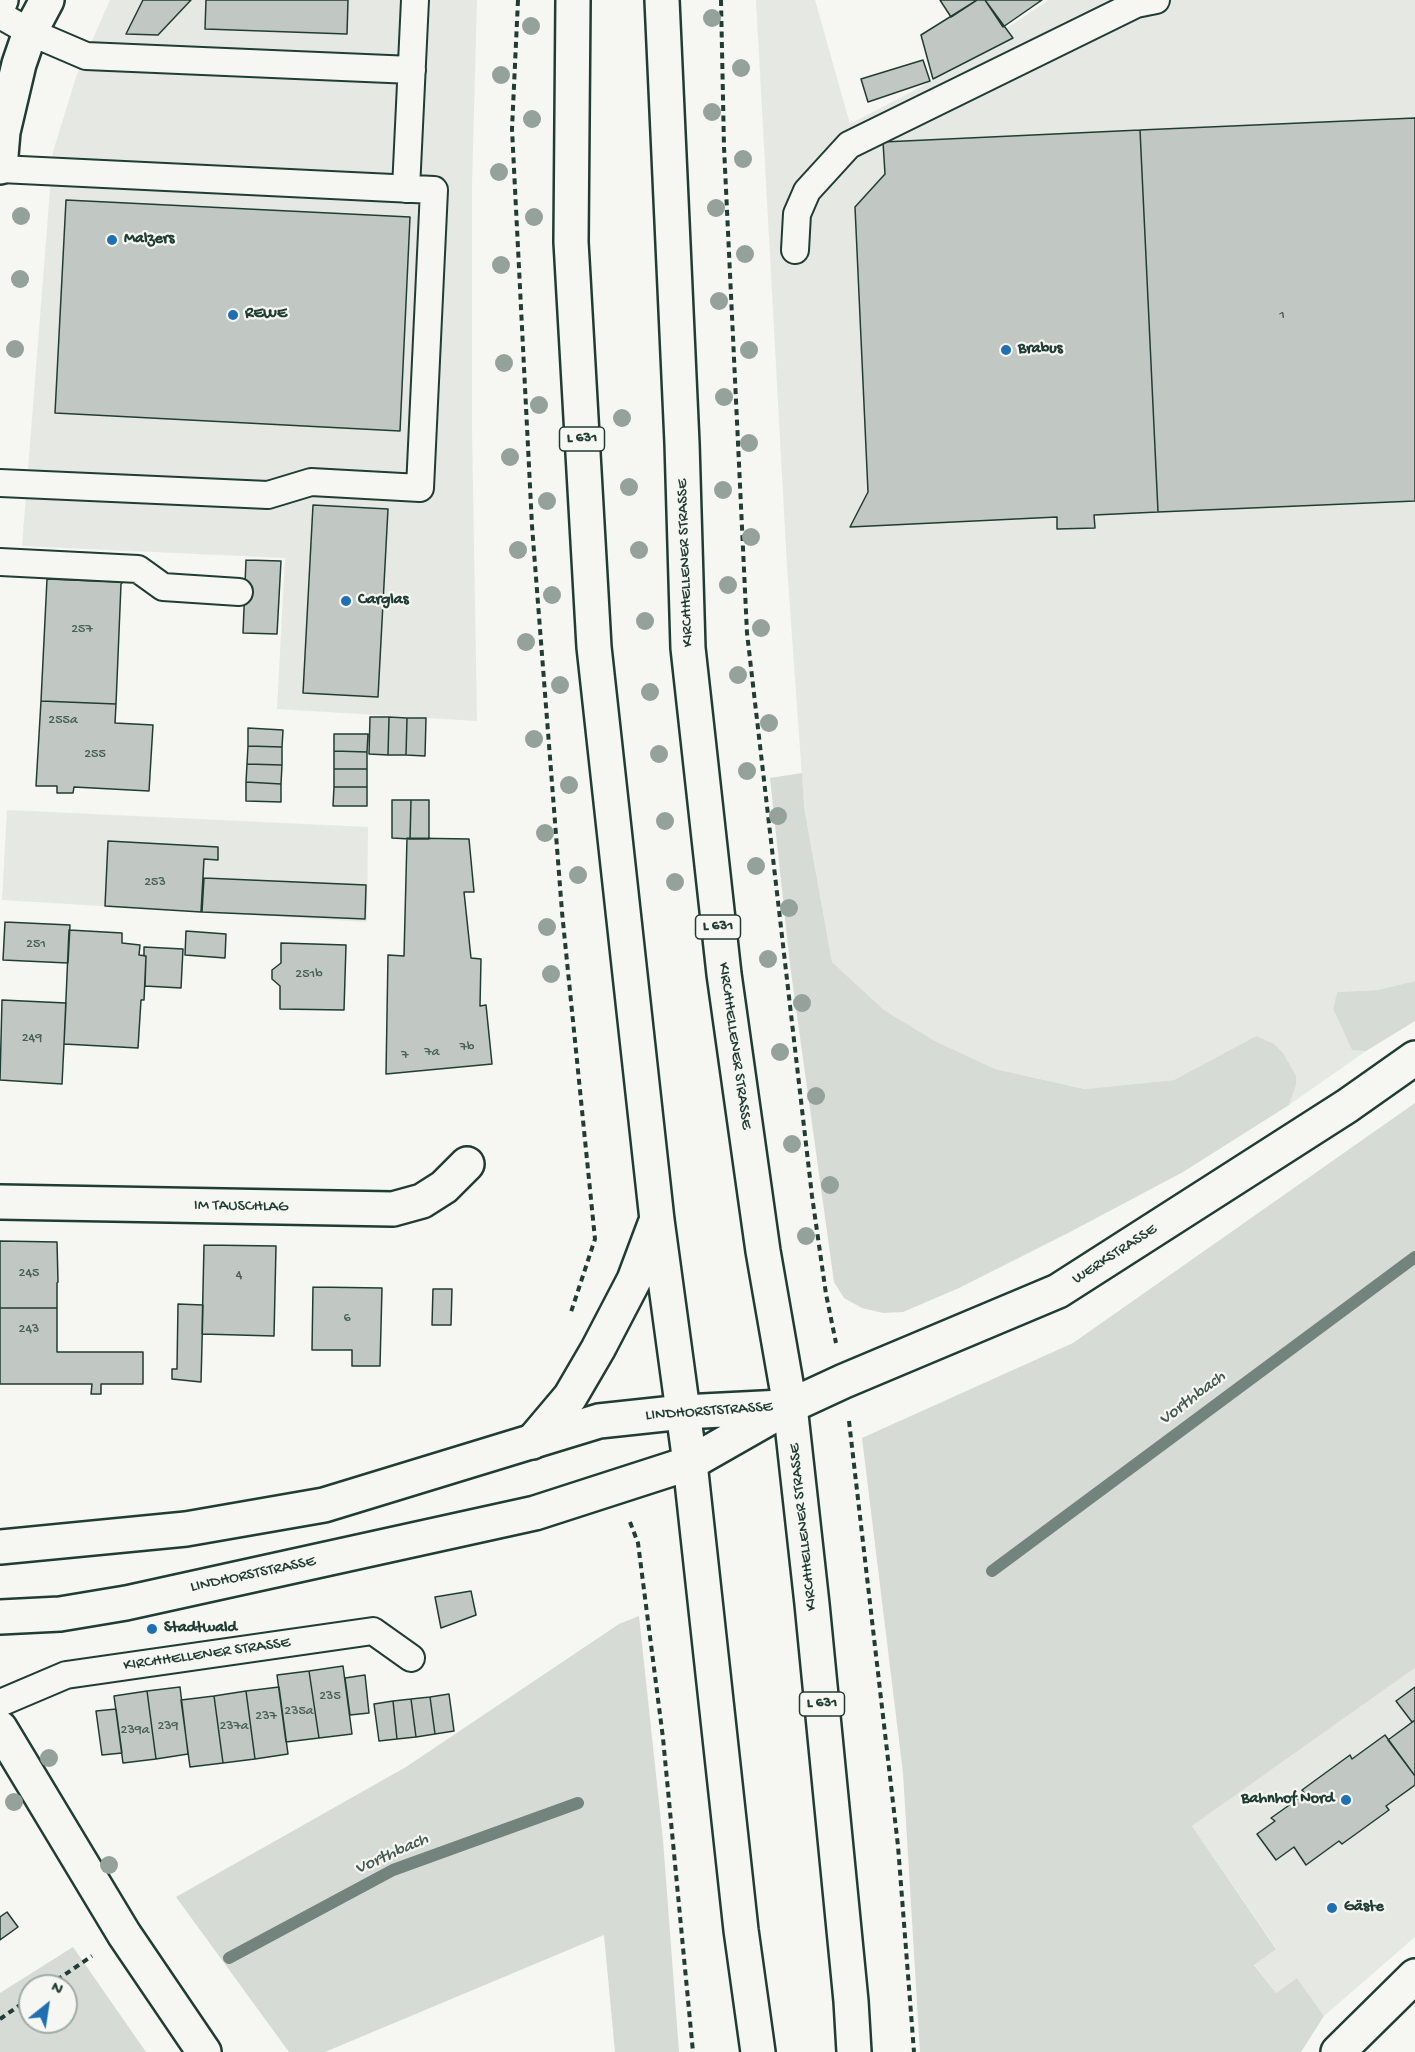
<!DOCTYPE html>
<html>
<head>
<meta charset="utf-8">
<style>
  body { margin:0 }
  #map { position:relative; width:1415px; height:2052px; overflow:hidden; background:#f6f6f2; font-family:"Gochi Hand",sans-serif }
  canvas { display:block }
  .north { position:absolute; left:18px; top:1974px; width:60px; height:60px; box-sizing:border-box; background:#f6f6f2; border:2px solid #a0aca6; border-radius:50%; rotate:30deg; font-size:16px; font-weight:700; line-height:24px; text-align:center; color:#1f3d34 }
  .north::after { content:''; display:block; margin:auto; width:21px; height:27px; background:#1f6fb2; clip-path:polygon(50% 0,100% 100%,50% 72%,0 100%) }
</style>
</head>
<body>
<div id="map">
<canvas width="1415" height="2052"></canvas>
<div class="north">N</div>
</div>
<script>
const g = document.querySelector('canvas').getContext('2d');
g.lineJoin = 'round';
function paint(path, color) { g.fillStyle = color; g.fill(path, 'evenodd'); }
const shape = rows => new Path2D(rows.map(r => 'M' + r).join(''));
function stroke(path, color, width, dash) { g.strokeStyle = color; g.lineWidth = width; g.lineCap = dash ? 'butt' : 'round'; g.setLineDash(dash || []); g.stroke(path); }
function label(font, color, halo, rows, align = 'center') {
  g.font = font + ' "Gochi Hand",sans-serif'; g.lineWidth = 4.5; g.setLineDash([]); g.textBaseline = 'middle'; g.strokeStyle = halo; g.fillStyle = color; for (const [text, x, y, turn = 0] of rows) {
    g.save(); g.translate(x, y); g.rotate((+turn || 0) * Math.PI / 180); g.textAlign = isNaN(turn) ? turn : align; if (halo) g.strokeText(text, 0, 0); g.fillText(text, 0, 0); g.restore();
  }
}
paint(shape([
  [110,0,477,0,472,185,472,430,477,721,277,709,285,558,22,546,53,152,76,77],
  [756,0,815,0,850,124,1014,38,1007,28,1049,0,1415,0,1415,981,1378,990,1337,992,1333,1009,1342,1029,1352,1049,1366,1051,1289,1105,1296,1085,1256,1036,1174,1080,1086,1089,995,1069,935,1041,884,1010,832,962,804,805,787,566],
  [7,810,368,827,367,922,2,900],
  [1415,1668,1415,1937,1324,2016,1297,1978,1276,1993,1254,1964,1276,1948,1192,1826]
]), '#e6e8e4');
paint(shape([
  [802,773,804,806,832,962,884,1010,935,1041,995,1069,1085,1089,1174,1080,1256,1036,1274,1044,1283,1053,1296,1076,1296,1085,1289,1105,1183,1172,1070,1232,959,1288,903,1312,883,1313,862,1308,844,1298,834,1282,790,965,770,778],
  [1415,981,1415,1021,1366,1051,1352,1050,1333,1009,1337,992,1378,990],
  [1415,1103,1415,1668,1192,1826,1276,1949,1254,1965,1276,1993,1297,1978,1324,2016,1301,2052,920,2052,903,1773,862,1438,1073,1343],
  [639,1616,663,1840,679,2052,615,2052,604,1935,325,2052,289,2052,176,1897,406,1767,619,1624],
  [73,1947,146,2052,147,2052,0,2052,0,1993],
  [30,1986,66,1986,66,2022,30,2022]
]), '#d6dbd6');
stroke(shape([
  [992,1571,1415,1257],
  [229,1958,393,1870,578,1803]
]), '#72847d', 12);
const building = shape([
  [143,0,191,0,158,35,126,34,143,0],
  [206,0,348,0,347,34,205,29,206,0],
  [940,0,977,0,951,17,940,0],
  [977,0,985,0,1013,38,933,79,921,35,977,0],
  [985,0,1042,0,1003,27,985,0],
  [923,60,930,81,868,102,861,79,923,60],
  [1415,118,1415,501,1158,512,1140,130,1415,118],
  [1140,130,1158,512,1094,515,1095,528,1057,529,1057,517,850,527,868,492,855,207,885,174,883,142,1140,130],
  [66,200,410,217,400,431,55,413,66,200],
  [313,505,388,509,378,697,303,693,313,505],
  [246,560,281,561,277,634,243,633,246,560],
  [47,579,123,582,121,584,116,704,41,701,47,579],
  [41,701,116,704,115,723,153,725,149,791,74,787,73,793,57,793,57,786,36,786,41,701],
  [370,717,389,717,388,755,369,754,370,717],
  [389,717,407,718,406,755,388,755,389,717],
  [407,718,426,718,425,756,406,755,407,718],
  [248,728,283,730,282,747,248,746,248,728],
  [334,734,368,734,367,752,334,751,334,734],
  [248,746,282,747,282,765,247,764,248,746],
  [334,751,367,752,367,769,334,769,334,751],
  [247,764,282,765,281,784,246,782,247,764],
  [334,769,367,769,367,787,334,787,334,769],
  [246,782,281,784,281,802,246,801,246,782],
  [334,787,367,787,367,806,333,806,334,787],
  [392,800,411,800,410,839,392,838,392,800],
  [411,800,429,800,429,839,410,839,411,800],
  [407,838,469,839,474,892,464,892,471,958,481,959,480,1006,486,1005,492,1064,386,1074,388,955,404,956,407,838],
  [108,841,218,847,218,860,204,859,201,912,105,906,108,841],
  [204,878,366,885,365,919,202,912,204,878],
  [5,922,70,925,68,963,3,960,5,922],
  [69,930,122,933,122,943,140,945,139,955,146,956,144,1000,141,1000,138,1048,64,1044,69,930],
  [186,931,226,934,225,958,185,955,186,931],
  [281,943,346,945,344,1010,280,1009,280,986,272,979,272,970,281,963,281,943],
  [144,947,183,949,181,988,145,986,146,956,144,956,144,947],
  [2,1000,66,1003,62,1084,0,1080,2,1000],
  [0,1241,57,1242,58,1282,57,1283,57,1308,0,1308,0,1241],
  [204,1245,276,1246,274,1336,202,1334,204,1245],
  [313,1287,382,1288,380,1366,352,1366,352,1350,312,1350,313,1287],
  [433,1289,452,1289,451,1325,432,1325,433,1289],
  [178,1304,203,1305,201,1382,172,1379,172,1369,177,1369,178,1304],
  [0,1308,57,1308,57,1352,143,1352,143,1384,101,1384,101,1394,91,1394,92,1384,0,1384,0,1308],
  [471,1591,476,1615,441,1628,435,1597,471,1591],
  [343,1666,352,1734,319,1738,309,1671,343,1666],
  [309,1671,319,1738,286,1742,277,1675,309,1671],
  [365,1675,369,1713,350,1715,345,1678,365,1675],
  [180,1687,188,1754,156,1759,147,1691,180,1687],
  [279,1687,288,1754,255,1759,246,1691,279,1687],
  [1415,1687,1415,1720,1412,1722,1396,1701,1415,1687],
  [147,1691,156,1759,123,1763,114,1696,147,1691],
  [246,1691,255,1759,223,1763,214,1696,246,1691],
  [449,1694,454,1731,435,1734,430,1697,449,1694],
  [214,1696,223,1763,190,1767,181,1700,214,1696],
  [430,1697,435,1734,416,1737,411,1699,430,1697],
  [411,1699,416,1737,397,1739,393,1701,411,1699],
  [393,1701,397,1739,379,1741,374,1704,393,1701],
  [116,1709,122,1753,102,1755,96,1711,116,1709],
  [1415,1720,1415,1776,1388,1740,1415,1720],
  [1385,1735,1415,1776,1415,1785,1386,1806,1389,1810,1342,1844,1339,1841,1306,1865,1294,1847,1276,1860,1257,1834,1275,1821,1271,1818,1305,1794,1302,1790,1350,1755,1352,1759,1385,1735],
  [7,1912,18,1927,0,1940,0,1917,7,1912]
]);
paint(building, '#c1c8c3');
stroke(building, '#1f3d34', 1.5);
const service = shape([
  [0,15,30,32,86,56,412,70],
  [0,169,434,190,420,488,311,482,268,495,0,483],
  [406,189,415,0],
  [795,250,797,214,807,191,849,145,1136,4,1156,0],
  [0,562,138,569,163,587,239,592],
  [0,1703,66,1675,373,1631,411,1658]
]);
const minor = shape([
  [0,2,1,0],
  [0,167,3,132,19,64,30,32,47,0],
  [0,1202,393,1209,422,1201,444,1187,467,1164],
  [790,1406,844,1381,1058,1291,1347,1106,1415,1058],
  [0,1728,124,1934,204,2052],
  [1338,2052,1415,1976]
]);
const tertiary = shape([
  [0,1547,186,1529,324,1505,599,1421,683,1412,782,1407],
  [0,1617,60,1614,126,1603,535,1513,690,1463,790,1406]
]);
const primary = shape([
  [573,0,571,242,594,647,657,1220,690,1463,741,1930,758,2052],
  [662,0,682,443,688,648,724,974,763,1251,790,1406,812,1604,851,2001,854,2052],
  [532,1442,570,1397,598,1349,634,1280,655,1224]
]);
stroke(service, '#1f3d34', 30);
stroke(minor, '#1f3d34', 38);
stroke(tertiary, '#1f3d34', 38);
stroke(primary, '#1f3d34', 38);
stroke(shape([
  [518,0,512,129,532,526,562,912,595,1239,571,1312],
  [721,0,724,147,747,633,812,1196,826,1294,836,1343],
  [849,1421,898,1846,914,2052],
  [630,1522,638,1543,663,1738,693,2052],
  [48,1986,92,1956],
  [0,2019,30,1998]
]), '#1f3d34', 4, [6, 4.5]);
stroke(service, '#f6f6f2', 26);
stroke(minor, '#f6f6f2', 33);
stroke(tertiary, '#f6f6f2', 33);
stroke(primary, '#f6f6f2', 33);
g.fillStyle = '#94a29b';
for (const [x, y] of [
  [712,18],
  [531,26],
  [741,68],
  [501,75],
  [712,112],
  [532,119],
  [743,159],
  [499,172],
  [716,208],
  [21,216],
  [534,217],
  [745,254],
  [501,265],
  [20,279],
  [719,301],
  [15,349],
  [749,350],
  [504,363],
  [724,397],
  [539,405],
  [622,418],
  [749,443],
  [510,457],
  [629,487],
  [723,490],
  [547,501],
  [751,537],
  [518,550],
  [639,550],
  [728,585],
  [552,595],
  [645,621],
  [761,628],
  [526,642],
  [738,675],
  [560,685],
  [650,692],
  [769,723],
  [534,739],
  [659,754],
  [747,771],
  [569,785],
  [778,816],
  [665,821],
  [545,833],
  [756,866],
  [578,875],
  [675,882],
  [789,908],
  [547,927],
  [768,959],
  [551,974],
  [802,1003],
  [780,1052],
  [816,1096],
  [792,1144],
  [830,1185],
  [806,1236],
  [49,1758],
  [14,1802],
  [109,1865]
]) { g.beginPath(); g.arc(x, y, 9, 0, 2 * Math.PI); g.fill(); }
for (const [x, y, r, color] of [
  [112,240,6,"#1f6fb2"],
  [233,315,6,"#1f6fb2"],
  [1006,350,6,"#1f6fb2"],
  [346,601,6,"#1f6fb2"],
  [152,1629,6,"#1f6fb2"],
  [1346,1800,6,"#1f6fb2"],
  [1332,1908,6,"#1f6fb2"]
]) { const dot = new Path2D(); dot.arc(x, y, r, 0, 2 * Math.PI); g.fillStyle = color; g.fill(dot); stroke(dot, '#f6f6f2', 2); }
label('14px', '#486058', null, [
  ["1",1282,316],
  ["257",82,630],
  ["255a",63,721],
  ["255",95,755],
  ["253",155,883],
  ["251",36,945],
  ["251b",309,975],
  ["249",32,1039],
  ["7b",467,1048],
  ["7a",432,1053],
  ["7",405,1056],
  ["245",29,1274],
  ["4",239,1276],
  ["6",347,1319],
  ["243",29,1330],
  ["235",330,1697],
  ["235a",299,1712],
  ["237",266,1717],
  ["239",168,1727],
  ["237a",234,1727],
  ["239a",135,1731]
]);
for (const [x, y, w] of [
  [582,439,45],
  [718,927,45],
  [822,1704,45]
]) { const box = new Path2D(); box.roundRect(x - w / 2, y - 12, w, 24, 4.5); g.fillStyle = '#f6f6f2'; g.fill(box); stroke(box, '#1f3d34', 1.5); }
label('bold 15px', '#1f3d34', null, [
  ["L 631",582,439],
  ["L 631",718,927],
  ["L 631",822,1704]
]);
label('bold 16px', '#1f3d34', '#f6f6f2', [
  ["Malzers",124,240],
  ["REWE",245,315],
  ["Brabus",1018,350],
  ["Carglas",358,601],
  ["Stadtwald",164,1629],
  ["Bahnhof Nord",1334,1800,"right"],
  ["Gäste",1344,1908]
], 'left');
label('16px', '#1f3d34', '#f6f6f2', [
  ["KIRCHHELLENER STRASSE",686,563,-92],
  ["KIRCHHELLENER STRASSE",734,1046,82],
  ["IM TAUSCHLAG",241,1207,1],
  ["WERKSTRASSE",1115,1255,-33],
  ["LINDHORSTSTRASSE",709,1412,-4],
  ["KIRCHHELLENER STRASSE",804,1527,-96],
  ["LINDHORSTSTRASSE",253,1575,-12],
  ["KIRCHHELLENER STRASSE",207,1655,-8]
]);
label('italic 18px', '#425a52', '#f6f6f2', [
  ["Vorthbach",1193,1399,-37],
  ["Vorthbach",392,1855,-24]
]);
</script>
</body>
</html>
